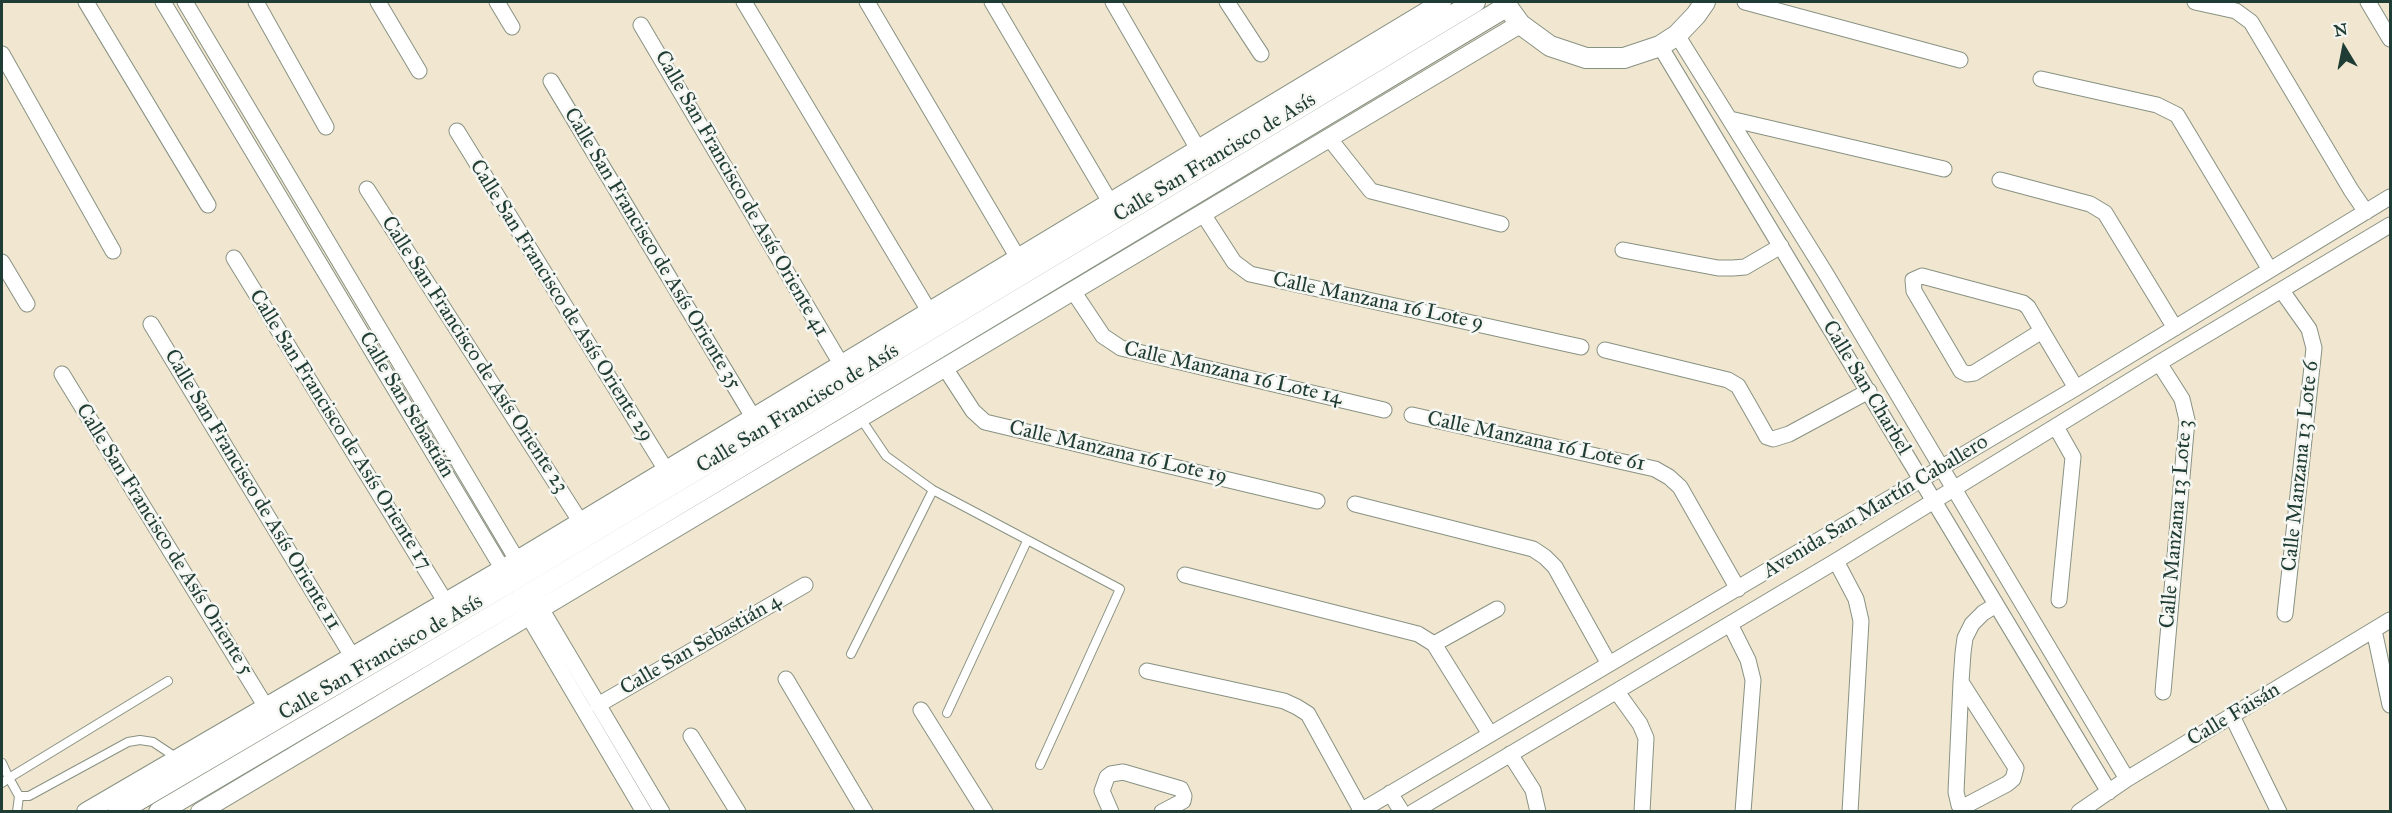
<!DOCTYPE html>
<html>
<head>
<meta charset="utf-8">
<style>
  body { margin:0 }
  #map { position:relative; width:2392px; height:813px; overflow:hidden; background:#f1e6d0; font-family:"IM FELL Great Primer",serif }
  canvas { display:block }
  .frame { position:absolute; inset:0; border:3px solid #1f3d34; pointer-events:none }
  .north { position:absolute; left:2314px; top:18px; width:60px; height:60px; -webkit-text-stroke:4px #f6f6f2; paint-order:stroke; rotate:350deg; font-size:16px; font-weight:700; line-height:24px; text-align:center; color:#1f3d34 }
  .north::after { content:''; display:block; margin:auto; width:21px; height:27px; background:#1f3d34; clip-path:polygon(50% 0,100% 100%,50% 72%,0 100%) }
</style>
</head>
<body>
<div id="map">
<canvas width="2392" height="813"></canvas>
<div class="frame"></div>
<div class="north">N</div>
</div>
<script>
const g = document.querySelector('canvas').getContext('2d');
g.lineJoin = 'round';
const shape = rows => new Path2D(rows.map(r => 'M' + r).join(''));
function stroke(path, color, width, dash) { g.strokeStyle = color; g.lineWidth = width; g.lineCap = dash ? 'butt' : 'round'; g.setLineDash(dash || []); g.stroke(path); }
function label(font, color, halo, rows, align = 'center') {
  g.font = font + ' "IM FELL Great Primer",serif'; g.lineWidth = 5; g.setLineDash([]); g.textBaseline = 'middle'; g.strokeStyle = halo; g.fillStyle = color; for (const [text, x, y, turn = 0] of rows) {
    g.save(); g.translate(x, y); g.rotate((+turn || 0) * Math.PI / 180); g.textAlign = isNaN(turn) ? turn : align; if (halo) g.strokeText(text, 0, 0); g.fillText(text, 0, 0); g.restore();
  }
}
const service = shape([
  [861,419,886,456,933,490,1120,589,1040,765],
  [851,654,933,490],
  [947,713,1027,541],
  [2,763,9,778,168,681],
  [2,783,9,778,19,796,17,812],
  [19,796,29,796,128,742,140,740,153,742,177,758]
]);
const minor = shape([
  [86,2,208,205],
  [163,2,508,578],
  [185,2,523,570],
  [256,2,326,127],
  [378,2,419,71],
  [497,2,512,27],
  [744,2,929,311],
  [867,2,1018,258],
  [992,2,1110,202],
  [1113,2,1198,149],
  [1227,2,1261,54],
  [1745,2,1960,60],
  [2195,2,2236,11,2251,22,2351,190,2366,212],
  [2368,2,2390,39],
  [641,25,841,364],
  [1677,35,1826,274,2127,779],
  [1660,46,2109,792],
  [2,54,113,251],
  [2041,79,2157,105,2177,115,2270,270],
  [551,81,753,417],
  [1730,119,1944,169],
  [457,131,666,470],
  [1329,138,1371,191,1501,224],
  [2000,180,2090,204,2105,213,2175,328],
  [367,189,580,521],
  [1203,214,1234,262,1250,274,1581,347],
  [1623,250,1718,268,1733,268,1745,267,1781,246],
  [234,258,445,601],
  [2,262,27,304],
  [1073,291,1103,336,1121,348,1384,410],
  [2282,291,2309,329,2314,348,2285,614],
  [151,324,352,656],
  [2042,331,1974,373,1967,374,1961,371,1914,291,1913,280,1922,276,2023,303,2028,307,2042,331,2076,388],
  [1605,350,1728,380,1738,386,1762,428,1767,437,1773,439,1789,434,1869,391],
  [2159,363,2182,399,2187,420,2163,692],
  [945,368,973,411,985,422,1317,501],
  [62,374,266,707],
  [1412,415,1655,469,1669,477,1680,487,1738,589],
  [2056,427,2073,457,2059,600],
  [1355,504,1533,549,1545,557,1555,567,1609,664],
  [1836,561,1856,599,1861,621,1850,812],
  [1185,575,1418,634,1434,644,1490,734],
  [536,600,662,812],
  [523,607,644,812],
  [1730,624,1748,660,1753,680,1743,812],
  [2374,630,2390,705],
  [1434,644,1497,609],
  [1147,671,1284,701,1297,707,1308,714,1361,810],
  [786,679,865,812],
  [1961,682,2016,768,2013,779,2007,784,1965,806,1959,805,1956,792,1961,682,1963,653,1965,638,1972,624,1983,613,1996,605],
  [1617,692,1640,724,1646,738,1642,812],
  [598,705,805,585],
  [921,710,985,812],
  [2232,716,2279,812],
  [691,736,738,812],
  [1510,754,1533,790,1538,812],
  [1390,793,1402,812],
  [1111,812,1102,791,1107,777,1111,774,1123,772,1181,789,1184,796,1183,801,1162,812],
  [1359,812,2076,388,2390,197],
  [1413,812,1836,561,2159,363,2390,225],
  [2079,812,2127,779,2390,620]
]);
const tertiary = shape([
  [86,812,504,568,1442,2],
  [200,812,1520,24]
]);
const secondary = shape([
  [1504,2,1520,24,1550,46,1586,58,1624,58,1660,46,1677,35,1696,15,1705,2],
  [118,812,510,582,1475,2],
  [159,812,519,600,1506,7]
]);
stroke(service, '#889282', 10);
stroke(minor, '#889282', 17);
stroke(tertiary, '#889282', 20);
stroke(secondary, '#889282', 22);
stroke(service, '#fff', 8);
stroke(minor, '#fff', 15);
stroke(tertiary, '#fff', 18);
stroke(secondary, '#fff', 20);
label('21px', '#1f3d34', '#f6f6f2', [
  ["Calle San Francisco de Asís",1215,158,-31],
  ["Calle San Francisco de Asís Oriente 41",741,194,60],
  ["Calle San Francisco de Asís Oriente 35",652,249,59],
  ["Calle San Francisco de Asís Oriente 29",561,301,58],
  ["Calle Manzana 16 Lote 9",1378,302,12],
  ["Calle San Francisco de Asís Oriente 23",474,355,57],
  ["Calle Manzana 16 Lote 14",1233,374,13],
  ["Calle San Charbel",1866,388,59],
  ["Calle San Sebastián",406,405,59],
  ["Calle San Francisco de Asís",798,409,-31],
  ["Calle San Francisco de Asís Oriente 17",340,430,58],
  ["Calle Manzana 16 Lote 61",1536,442,12],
  ["Calle Manzana 16 Lote 19",1118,453,13],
  ["Calle Manzana 13 Lote 6",2301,466,-84],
  ["Calle San Francisco de Asís Oriente 11",252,490,59],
  ["Avenida San Martín Caballero",1876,507,-31],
  ["Calle Manzana 13 Lote 3",2177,524,-85],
  ["Calle San Francisco de Asís Oriente 5",164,540,58],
  ["Calle San Sebastián 4",701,645,-30],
  ["Calle San Francisco de Asís",381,658,-30],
  ["Calle Faisán",2234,715,-31]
]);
</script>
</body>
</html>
